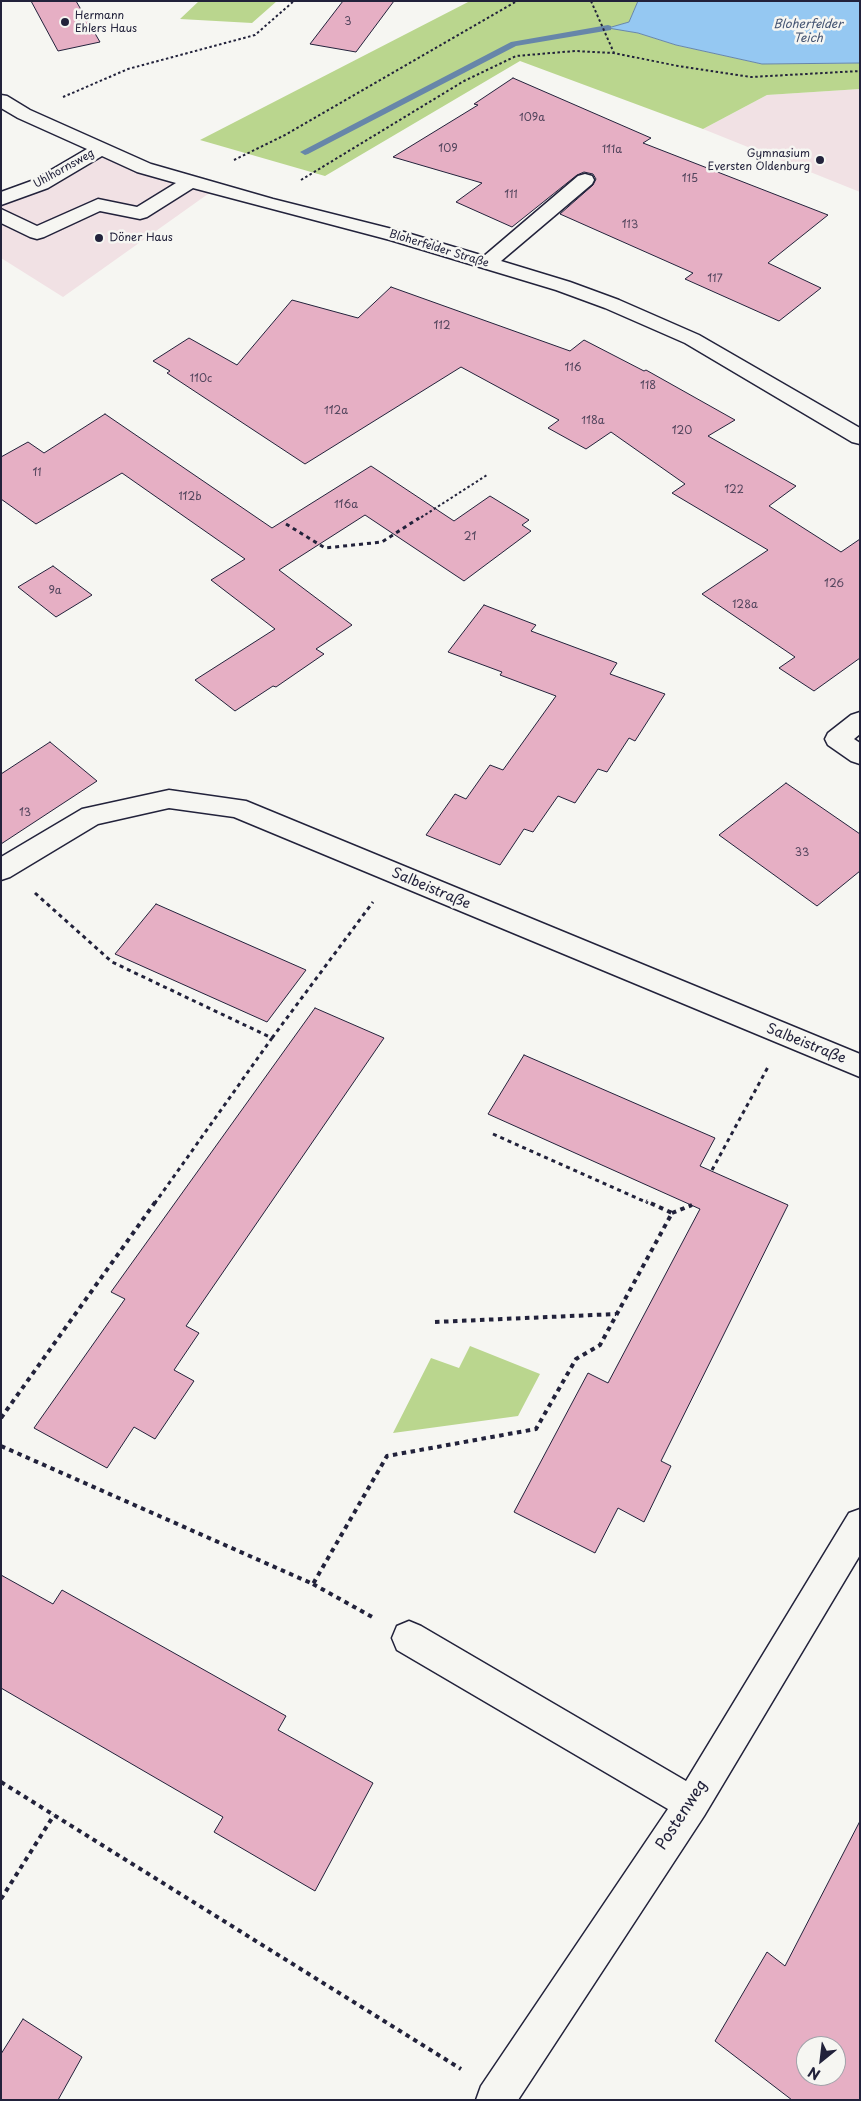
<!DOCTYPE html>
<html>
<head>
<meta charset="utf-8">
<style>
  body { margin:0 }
  #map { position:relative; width:861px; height:2101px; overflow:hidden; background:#f6f6f2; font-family:"Playpen Sans",sans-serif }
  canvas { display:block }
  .frame { position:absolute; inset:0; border:2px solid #22223b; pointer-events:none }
  .north { position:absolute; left:796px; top:2036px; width:50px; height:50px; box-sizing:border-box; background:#f6f6f2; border:1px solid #a1a1a9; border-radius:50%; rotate:209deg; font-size:14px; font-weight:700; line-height:20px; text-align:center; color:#22223b }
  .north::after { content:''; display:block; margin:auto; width:18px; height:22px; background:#22223b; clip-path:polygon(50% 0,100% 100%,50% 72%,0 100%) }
</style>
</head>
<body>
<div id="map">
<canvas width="861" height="2101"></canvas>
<div class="frame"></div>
<div class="north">N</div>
</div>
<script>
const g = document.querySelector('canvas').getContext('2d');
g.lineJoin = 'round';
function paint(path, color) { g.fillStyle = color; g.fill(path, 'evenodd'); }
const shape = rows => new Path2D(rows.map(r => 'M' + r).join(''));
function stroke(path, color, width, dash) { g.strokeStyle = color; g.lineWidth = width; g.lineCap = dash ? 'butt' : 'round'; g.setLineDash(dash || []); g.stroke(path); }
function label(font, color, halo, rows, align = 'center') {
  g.font = font + ' "Playpen Sans",sans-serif'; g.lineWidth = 5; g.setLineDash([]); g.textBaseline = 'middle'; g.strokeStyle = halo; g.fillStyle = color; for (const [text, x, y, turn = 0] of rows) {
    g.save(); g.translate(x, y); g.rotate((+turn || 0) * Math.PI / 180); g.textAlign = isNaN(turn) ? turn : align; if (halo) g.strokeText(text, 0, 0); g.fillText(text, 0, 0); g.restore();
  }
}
paint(shape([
  [860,89,860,192,703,129,767,95],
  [99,150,215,189,63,297,1,258,1,199]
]), '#f1e1e4');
paint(shape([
  [199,1,277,1,252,23,180,19],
  [470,1,638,1,629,22,610,28,638,33,676,45,762,64,860,63,860,89,767,95,703,129,520,61,325,176,200,140],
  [470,1346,540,1374,518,1416,393,1433,431,1358,459,1368]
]), '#bad68e');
const water = shape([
  [638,1,860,1,860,63,762,64,676,45,638,33,608,28,629,22,638,1]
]);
paint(water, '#95c8f2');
stroke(water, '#6786a9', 1);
paint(shape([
  [608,25,611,26,611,30,516,46,308,154,305,155,300,152,511,42,608,25]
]), '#6786a9');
const building = shape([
  [31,1,76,1,100,42,58,51,31,1],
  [343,1,394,1,356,52,310,44,343,1],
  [513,78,651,138,643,143,828,215,768,263,821,288,779,321,685,279,693,273,560,214,593,185,596,179,593,174,584,172,577,175,512,227,456,202,482,183,393,157,478,105,474,104,513,78],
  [391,287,570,351,584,340,644,371,646,370,735,420,708,436,796,486,769,506,841,552,860,539,860,658,814,691,779,668,795,657,702,594,768,550,672,493,685,484,611,432,586,449,548,428,559,420,461,367,305,464,167,373,170,371,153,361,189,338,237,365,292,300,358,318,391,287],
  [105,414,272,528,371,466,454,521,490,496,529,520,522,525,531,531,464,581,365,515,279,570,352,625,316,649,324,654,276,687,273,686,235,711,195,680,275,629,211,580,245,559,122,473,36,524,1,499,1,457,28,442,44,453,105,414],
  [53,566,92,595,56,617,18,587,53,566],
  [484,605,536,625,531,631,617,663,610,674,665,694,635,741,629,738,607,772,598,769,575,803,558,796,533,832,524,829,500,865,426,835,455,794,466,799,490,765,503,770,556,696,500,675,502,672,448,652,484,605],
  [50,742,97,781,1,844,1,774,50,742],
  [786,783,860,834,860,871,817,906,719,835,786,783],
  [156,904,306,970,267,1022,115,954,156,904],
  [315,1008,384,1038,186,1326,199,1333,174,1370,194,1381,155,1439,134,1427,107,1468,34,1428,125,1299,111,1292,315,1008],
  [524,1055,715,1138,700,1166,788,1205,661,1461,671,1466,644,1522,618,1508,595,1553,514,1512,588,1373,608,1383,700,1209,488,1114,524,1055],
  [1,1575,53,1604,62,1590,286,1716,278,1730,373,1783,315,1891,214,1832,223,1817,1,1688,1,1575],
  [860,1821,860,2100,792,2100,715,2041,767,1952,785,1966,860,1821],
  [806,2046,836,2046,836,2076,806,2076,806,2046],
  [23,2019,82,2057,58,2100,1,2100,1,2054,23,2019]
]);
paint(building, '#e6afc4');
stroke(building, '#22223b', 1);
const minor = shape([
  [1,95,7,96,30,110,151,164,273,199,404,232,484,256,578,176,585,174,592,176,594,180,592,184,501,261,570,282,619,300,699,335,860,428,860,444,852,442,685,343,605,308,556,290,390,240,193,188,147,217,140,219,100,211,44,237,37,239,30,237,1,223,1,209,37,226,98,199,137,207,176,183,137,172,102,156,48,188,1,205,1,192,34,180,87,149,18,118,1,108,1,95],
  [860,712,860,734,854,739,860,743,860,764,851,761,828,745,825,739,828,733,851,715,860,712],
  [169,790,246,801,860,1054,860,1077,234,817,169,808,98,824,10,877,1,880,1,857,82,809,169,790],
  [860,1509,860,1555,704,1816,518,2100,476,2100,481,2086,668,1809,397,1650,392,1638,397,1626,409,1621,421,1626,686,1781,849,1513,860,1509]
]);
stroke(minor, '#22223b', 3);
stroke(shape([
  [591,1,614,53],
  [63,97,128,69,255,35,294,1],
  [234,160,285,135,517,1],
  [301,180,464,81,516,56,575,51,614,53,678,66,751,77,860,71],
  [417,520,487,475]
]), '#22223b', 2, [2.5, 2.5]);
stroke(shape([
  [286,524,325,548,382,542,419,518],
  [35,893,112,962,272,1038,155,1203],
  [272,1038,373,902],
  [493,1134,648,1203],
  [712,1170,768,1067]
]), '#22223b', 3, [4, 4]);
stroke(shape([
  [672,1213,692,1205],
  [435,1322,616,1314],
  [1,1418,156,1201],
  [1,1446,313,1584,387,1456,536,1429,576,1359,600,1345,672,1213,646,1201],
  [313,1584,374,1618],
  [1,1782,461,2069],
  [1,1899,54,1815]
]), '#22223b', 4, [4.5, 4.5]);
paint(minor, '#f6f6f2');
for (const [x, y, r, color] of [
  [65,22,5,"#22223b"],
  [820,160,5,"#22223b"],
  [99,238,5,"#22223b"]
]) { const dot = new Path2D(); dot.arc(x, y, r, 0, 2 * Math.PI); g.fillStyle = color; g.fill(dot); stroke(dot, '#f6f6f2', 2); }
label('11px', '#22223b', '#f6f6f2', [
  ["Hermann",75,16],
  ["Ehlers Haus",75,29],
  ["Gymnasium",810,154,"right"],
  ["Eversten Oldenburg",810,167,"right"],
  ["Döner Haus",109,238]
], 'left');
label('11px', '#53455d', null, [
  ["3",348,22],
  ["109a",532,118],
  ["109",448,149],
  ["111a",612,150],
  ["115",690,179],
  ["111",511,195],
  ["113",630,225],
  ["117",715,279],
  ["112",442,326],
  ["116",573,368],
  ["110c",201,379],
  ["118",648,386],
  ["112a",336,411],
  ["118a",593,421],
  ["120",682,431],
  ["11",37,473],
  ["122",734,490],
  ["112b",190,497],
  ["116a",346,505],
  ["21",470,537],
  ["126",834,584],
  ["9a",55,591],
  ["128a",745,605],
  ["13",25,813],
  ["33",802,853]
]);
label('11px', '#22223b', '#f6f6f2', [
  ["Uhlhornsweg",64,169,-29],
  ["Bloherfelder Straße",439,249,17]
]);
label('italic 12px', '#445472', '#f6f6f2', [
  ["Bloherfelder",808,25],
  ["Teich",808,39]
]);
label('14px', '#22223b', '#f6f6f2', [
  ["Salbeistraße",431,889,23],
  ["Salbeistraße",806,1044,22]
]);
label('16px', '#22223b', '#f6f6f2', [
  ["Postenweg",682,1815,-57]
]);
</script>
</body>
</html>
